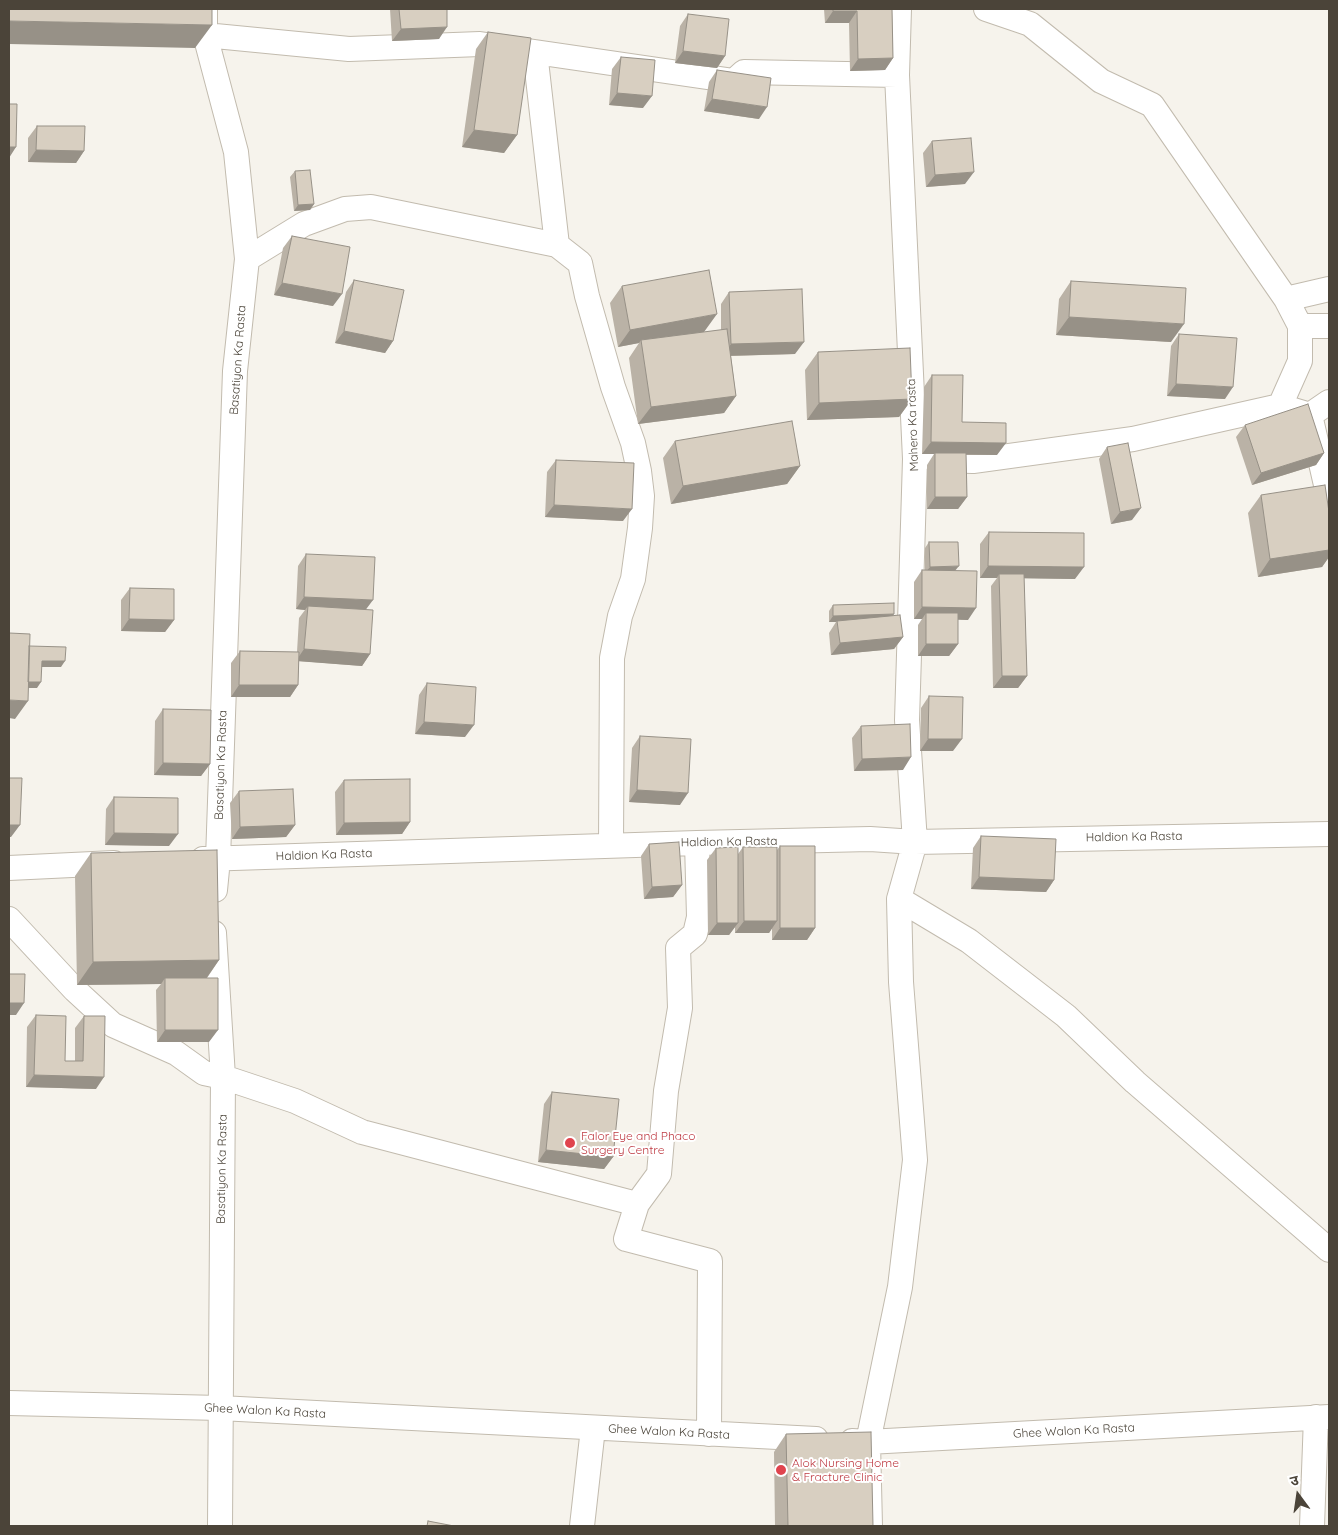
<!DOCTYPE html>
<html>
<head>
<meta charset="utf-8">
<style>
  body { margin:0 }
  #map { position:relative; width:1338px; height:1535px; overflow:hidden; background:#f6f3ec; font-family:Quicksand,"Noto Sans Devanagari",sans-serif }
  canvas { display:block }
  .frame { position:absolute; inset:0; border:10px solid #4b4439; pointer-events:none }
  .north { position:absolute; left:1273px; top:1470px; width:50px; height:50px; -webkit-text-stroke:4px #fff; paint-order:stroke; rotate:346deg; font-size:14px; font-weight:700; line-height:20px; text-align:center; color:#4b4439 }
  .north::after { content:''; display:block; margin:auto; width:18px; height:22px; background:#4b4439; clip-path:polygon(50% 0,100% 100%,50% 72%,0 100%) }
</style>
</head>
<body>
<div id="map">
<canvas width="1338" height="1535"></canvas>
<div class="frame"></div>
<div class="north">उ</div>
</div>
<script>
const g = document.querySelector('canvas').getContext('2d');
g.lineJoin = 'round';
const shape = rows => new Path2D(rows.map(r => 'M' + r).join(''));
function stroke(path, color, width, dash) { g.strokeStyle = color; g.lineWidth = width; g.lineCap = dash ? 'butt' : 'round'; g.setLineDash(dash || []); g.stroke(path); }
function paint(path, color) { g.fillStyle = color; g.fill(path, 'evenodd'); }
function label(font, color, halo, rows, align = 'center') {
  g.font = font + ' Quicksand,sans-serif'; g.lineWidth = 4; g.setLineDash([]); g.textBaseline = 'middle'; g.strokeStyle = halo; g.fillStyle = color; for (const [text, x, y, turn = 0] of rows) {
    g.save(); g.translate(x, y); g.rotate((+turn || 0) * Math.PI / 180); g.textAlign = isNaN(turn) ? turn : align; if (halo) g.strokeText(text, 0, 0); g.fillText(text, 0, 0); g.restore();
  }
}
const minor = shape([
  [205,9,205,35,236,152,247,259,235,371,218,859,215,890],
  [986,9,1030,24,1101,81,1152,105,1286,299,1329,289],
  [205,35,349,49,480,44,734,81,744,72,897,75],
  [535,52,557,245],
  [247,259,304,224,345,209,371,207,557,245,580,263,587,296,613,387,633,443,639,471,642,496,640,528,633,579,620,616,612,658,611,845],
  [1300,326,1329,326],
  [1280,406,1300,361,1300,326,1286,299],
  [1310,415,1329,402],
  [935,460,973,461,1133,439,1280,406,1310,415,1329,498],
  [203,859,697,843,870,839,915,842,1329,834],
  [9,868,114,863],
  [899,899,969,941,1066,1016,1135,1082,1329,1250],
  [9,919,75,990,113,1025,176,1053,204,1073,223,1077,295,1101,362,1132,637,1204,659,1174,666,1091,680,1008,678,948,695,934,699,917,697,843],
  [214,933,223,1077,220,1526],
  [637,1204,626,1239,710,1261,709,1434],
  [9,1403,220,1408,816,1439],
  [852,1441,868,1442,1329,1417],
  [582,1526,593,1428],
  [870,1526,868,1442,900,1287,915,1160,901,982,899,899,915,842,907,720,915,459,897,75,899,9],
  [1312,1526,1316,1417]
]);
stroke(minor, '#c2bbae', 26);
stroke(minor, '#fff', 24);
paint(shape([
  [390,9,447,9,439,39,392,41],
  [824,9,892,9,893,58,885,70,850,71,849,23,825,23],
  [688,14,725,56,717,68,675,63,680,26],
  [488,32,517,135,504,153,462,147,476,49],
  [621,57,643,108,609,105,612,69],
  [717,70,759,119,704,111,709,82],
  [37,126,84,151,76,163,28,162,28,138],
  [932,141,965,184,926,187,923,153],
  [295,171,314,204,310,210,294,211,290,177],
  [292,236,333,306,274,295,283,248],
  [354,280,393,341,385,353,335,343,346,292],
  [1071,281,1171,342,1056,335,1059,299],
  [622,286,704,332,721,330,721,304,729,292,795,354,731,356,736,396,724,413,638,424,629,358,639,343,618,347,610,303],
  [1179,334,1225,399,1167,396,1171,346],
  [818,352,912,399,899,417,807,420,805,370],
  [932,375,962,422,997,455,966,455,967,497,958,509,927,509,927,465,934,454,922,454,924,387],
  [1245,425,1324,453,1316,465,1252,485,1236,437],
  [675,441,800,466,787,484,671,504,663,458],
  [1107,447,1132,520,1111,524,1099,459],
  [556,460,623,521,545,517,547,472],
  [1261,495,1329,512,1329,557,1322,567,1258,577,1248,513],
  [989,532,1075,579,1024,578,1027,676,1018,688,993,688,991,586,997,578,980,578,980,544],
  [929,542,956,571,968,620,958,619,958,644,949,656,918,656,918,625,922,619,914,619,914,582,922,570,925,570,925,548],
  [306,554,366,610,370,654,362,666,299,661,298,685,290,697,231,697,231,663,240,651,297,652,299,618,305,610,296,609,298,566],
  [130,588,174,620,165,632,121,631,121,600],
  [833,605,893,615,903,637,894,649,831,655,829,633,836,622,829,622,829,611],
  [427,683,465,737,415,734,419,695],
  [929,696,953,751,920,751,921,708],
  [163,709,210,764,201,776,154,775,155,721],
  [861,726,903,770,854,771,852,738],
  [640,736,680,805,629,802,632,748],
  [344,780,410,822,402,834,336,835,335,792],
  [239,791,295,825,286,837,232,839,230,803],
  [114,797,169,846,105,845,106,809],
  [981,836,1054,880,1046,892,971,889,973,848],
  [649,844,682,885,673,897,644,899,641,856],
  [780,846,815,928,807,940,772,940,772,928,769,933,735,933,735,927,729,935,708,935,707,860,716,848,738,854,743,847,777,850],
  [91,853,219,960,207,978,209,1042,157,1042,156,990,161,984,77,985,75,876],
  [36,1015,65,1061,75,1061,75,1028,84,1016,96,1089,26,1087,27,1027],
  [552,1092,613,1157,604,1169,538,1162,544,1104],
  [786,1434,873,1526,775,1526,774,1452]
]), '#bab2a6');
paint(shape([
  [833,11,857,11,849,23,825,23],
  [9,21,212,25,195,48,9,44],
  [447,27,439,39,392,41,401,29],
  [683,51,725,56,717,68,675,63],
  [893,58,885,70,850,71,858,59],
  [617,93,652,96,643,108,609,105],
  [712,99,767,107,759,119,704,111],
  [474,130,517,135,504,153,462,147],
  [9,147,16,147,9,158],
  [36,150,84,151,76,163,28,162],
  [974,172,965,184,926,187,935,175],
  [314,204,310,210,294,211,298,205],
  [282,283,342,294,333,306,274,295],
  [717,314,704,332,641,340,639,343,618,347,630,330],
  [1069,317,1184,324,1171,342,1056,335],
  [344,331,393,341,385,353,335,343],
  [804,342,795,354,722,356,731,344],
  [1176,384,1233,387,1225,399,1167,396],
  [736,396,724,413,638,424,651,407],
  [912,399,899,417,807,420,819,403],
  [931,442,1006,443,997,455,935,454,935,453,934,454,922,454],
  [1324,453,1316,465,1252,485,1261,473],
  [800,466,787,484,671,504,683,486],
  [935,497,967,497,958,509,927,509],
  [554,505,632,509,623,521,545,517],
  [1141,508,1132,520,1111,524,1120,512],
  [1329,550,1329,557,1322,567,1258,577,1270,559],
  [959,566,954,572,925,573,930,567],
  [988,566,1084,567,1075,579,1000,578,999,574,997,578,980,578],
  [304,597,373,600,364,612,308,606,305,610,296,609],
  [922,607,976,608,968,620,926,619,926,613,922,619,914,619],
  [894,614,890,620,837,621,836,622,829,622,833,616],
  [129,619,174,620,165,632,121,631],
  [903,637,894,649,831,655,840,643],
  [926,644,958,644,949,656,918,656],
  [304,649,370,654,362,666,296,661],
  [42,661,65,661,61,667,38,667],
  [1002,676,1027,676,1018,688,993,688],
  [24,682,41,682,37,688,19,688],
  [239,685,298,685,290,697,231,697],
  [9,700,28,701,15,719,9,718],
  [424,722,474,725,465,737,415,734],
  [928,739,962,739,953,751,920,751],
  [911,757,903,770,854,771,862,759],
  [163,763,210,764,201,776,154,775],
  [637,790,688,793,680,805,629,802],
  [410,822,402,834,336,835,344,823],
  [9,825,20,825,11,837,9,837],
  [295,825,286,837,232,839,240,827],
  [114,833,178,834,169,846,105,845],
  [979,877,1054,880,1046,892,971,889],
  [682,885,673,897,644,899,652,887],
  [744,921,777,921,769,933,735,933],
  [717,923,738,923,729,935,708,935],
  [780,928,815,928,807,940,772,940],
  [219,960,203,983,165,978,161,984,77,985,93,962],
  [9,1003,24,1003,16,1015,9,1015],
  [165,1030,218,1030,209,1042,157,1042],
  [34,1075,104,1077,96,1089,26,1087],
  [546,1150,613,1157,604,1169,538,1162]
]), '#979187');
const building = shape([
  [9,9,212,9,212,25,9,21,9,9],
  [399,9,447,9,447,27,401,29,399,9],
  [833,9,892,9,893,58,858,59,857,11,833,11,833,9],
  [688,14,729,19,725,56,683,51,688,14],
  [488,32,531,38,517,135,474,130,488,32],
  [621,57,655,60,652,96,617,93,621,57],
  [717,70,771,78,767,107,712,99,717,70],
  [9,104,17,104,16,147,9,147,9,104],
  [37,126,85,126,84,151,36,150,37,126],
  [971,138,974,172,935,175,932,141,971,138],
  [310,170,314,204,298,205,295,171,310,170],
  [292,236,350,247,342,294,282,283,292,236],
  [709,270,717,314,630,330,622,286,709,270],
  [354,280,404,290,393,341,344,331,354,280],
  [1071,281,1186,288,1184,324,1069,317,1071,281],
  [802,289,804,342,731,344,729,292,802,289],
  [727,329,736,396,651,407,641,340,727,329],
  [1179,334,1237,338,1233,387,1176,384,1179,334],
  [910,348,912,399,819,403,818,352,910,348],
  [932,375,963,375,962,422,1006,423,1006,443,931,442,932,375],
  [1308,404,1324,453,1261,473,1245,425,1308,404],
  [792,421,800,466,683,486,675,441,792,421],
  [1128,443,1141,508,1120,512,1107,447,1128,443],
  [935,453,966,453,967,497,935,497,935,453],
  [556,460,634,463,632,509,554,505,556,460],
  [1325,485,1329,512,1329,550,1270,559,1261,495,1325,485],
  [989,532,1084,533,1084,567,988,566,989,532],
  [929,542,958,542,959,566,930,567,929,542],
  [306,554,375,557,373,600,304,597,306,554],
  [922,570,977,571,976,608,922,607,922,570],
  [999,574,1024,574,1027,676,1002,676,999,574],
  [130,588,174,589,174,620,129,619,130,588],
  [894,603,894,614,833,616,833,605,894,603],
  [308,606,373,610,370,654,304,649,308,606],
  [926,613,958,613,958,644,926,644,926,613],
  [900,615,903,637,840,643,837,621,900,615],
  [9,633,30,634,28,701,9,700,9,633],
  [29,646,66,647,65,661,42,661,41,682,28,682,29,646],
  [240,651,299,652,298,685,239,685,240,651],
  [427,683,476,687,474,725,424,722,427,683],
  [929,696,963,697,962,739,928,739,929,696],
  [163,709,211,710,210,764,163,763,163,709],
  [910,724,911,757,862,759,861,726,910,724],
  [640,736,691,739,688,793,637,790,640,736],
  [9,778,22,778,20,825,9,825,9,778],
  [410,779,410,822,344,823,344,780,410,779],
  [293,789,295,825,240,827,239,791,293,789],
  [114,797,178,798,178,834,114,833,114,797],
  [981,836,1056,839,1054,880,979,877,981,836],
  [679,842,682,885,652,887,649,844,679,842],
  [780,846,815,846,815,928,780,928,780,846],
  [738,847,738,923,717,923,716,848,738,847],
  [743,847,777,847,777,921,744,921,743,847],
  [217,850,219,960,93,962,91,853,217,850],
  [9,974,25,974,24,1003,9,1003,9,974],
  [165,978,218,978,218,1030,165,1030,165,978],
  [36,1015,66,1016,65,1061,83,1061,84,1016,105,1016,104,1077,34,1075,36,1015],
  [552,1092,619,1099,613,1157,546,1150,552,1092],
  [871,1432,873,1526,788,1526,786,1434,871,1432],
  [428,1521,454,1526,427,1526,428,1521]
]);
paint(building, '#d8cfc1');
stroke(building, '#979187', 1);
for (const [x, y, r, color] of [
  [570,1143,6,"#e0444e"],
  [781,1470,6,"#e0444e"]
]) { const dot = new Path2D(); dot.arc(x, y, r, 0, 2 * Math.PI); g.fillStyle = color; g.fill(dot); stroke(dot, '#fff', 2); }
label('12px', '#4b4439', '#fff', [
  ["Basatiyon Ka Rasta",238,360,-86],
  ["Mahero Ka rasta",913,425,-92],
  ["Basatiyon Ka Rasta",221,765,-88],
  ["Haldion Ka Rasta",1134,837,-1],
  ["Haldion Ka Rasta",729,842,-1],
  ["Haldion Ka Rasta",324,855,-2],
  ["Basatiyon Ka Rasta",222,1169,-89],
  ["Ghee Walon Ka Rasta",265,1411,3],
  ["Ghee Walon Ka Rasta",1074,1431,-3],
  ["Ghee Walon Ka Rasta",669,1432,3]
]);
label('12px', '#be3a42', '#fff', [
  ["Falor Eye and Phaco",581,1136],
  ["Surgery Centre",581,1150],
  ["Alok Nursing Home",792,1463],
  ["& Fracture Clinic",792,1477]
], 'left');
</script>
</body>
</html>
